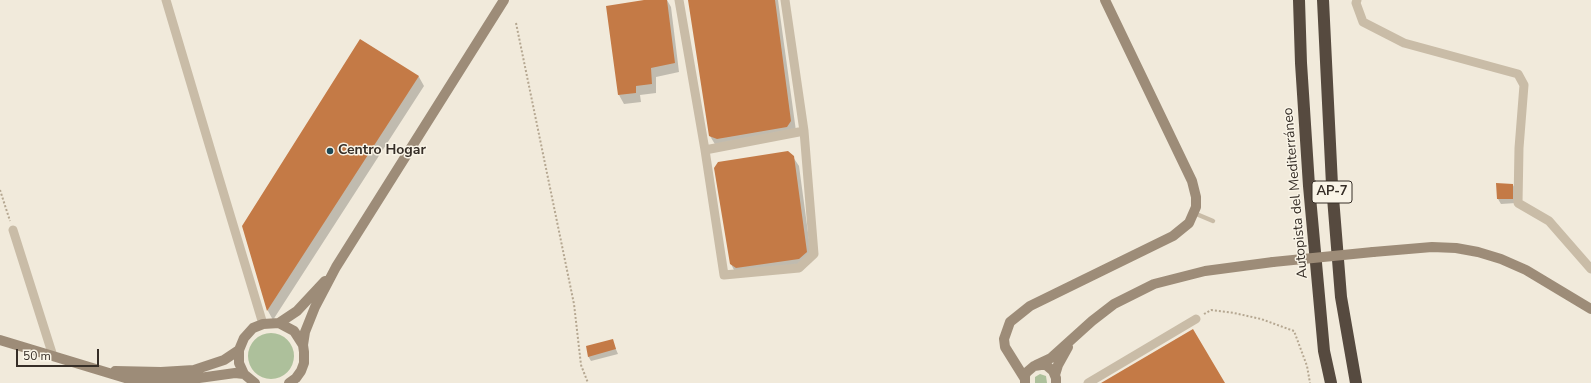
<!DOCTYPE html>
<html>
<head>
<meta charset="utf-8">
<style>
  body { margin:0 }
  #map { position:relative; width:1591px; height:383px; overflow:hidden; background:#f1eadb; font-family:"Nunito Sans",sans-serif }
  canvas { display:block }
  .scale { position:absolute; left:16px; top:349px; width:83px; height:18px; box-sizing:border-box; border:2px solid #362e27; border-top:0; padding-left:5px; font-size:12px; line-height:14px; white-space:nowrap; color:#362e27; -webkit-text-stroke:3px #f9f4e7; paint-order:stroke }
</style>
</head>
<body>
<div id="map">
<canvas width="1591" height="383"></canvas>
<div class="scale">50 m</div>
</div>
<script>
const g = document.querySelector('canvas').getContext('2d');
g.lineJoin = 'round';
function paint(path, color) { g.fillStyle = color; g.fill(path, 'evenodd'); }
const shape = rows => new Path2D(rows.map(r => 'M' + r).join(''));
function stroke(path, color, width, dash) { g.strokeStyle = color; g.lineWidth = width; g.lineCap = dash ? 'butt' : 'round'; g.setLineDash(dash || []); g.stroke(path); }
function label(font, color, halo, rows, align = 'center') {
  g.font = font + ' "Nunito Sans",sans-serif'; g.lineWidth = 3; g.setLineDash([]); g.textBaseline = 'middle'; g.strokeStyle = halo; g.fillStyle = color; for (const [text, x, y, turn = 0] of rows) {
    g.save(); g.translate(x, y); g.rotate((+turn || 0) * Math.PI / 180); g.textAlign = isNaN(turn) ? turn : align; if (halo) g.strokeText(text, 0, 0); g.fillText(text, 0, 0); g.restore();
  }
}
paint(shape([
  '248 356a23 23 0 1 1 46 0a23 23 0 1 1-46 0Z',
  [1040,374,1046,376,1047,383,1035,383,1035,377]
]), '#adc09b');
paint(shape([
  [650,0,667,0,671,7,679,72,656,77,656,93,640,95,641,102,624,104,619,95,607,7],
  [689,0,778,0,796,131,716,146,710,136],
  [361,40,419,77,424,86,273,320,268,311,243,227],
  [793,157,799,166,812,262,736,274,731,264],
  [1497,184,1513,185,1516,190,1516,203,1501,204,1498,199],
  [612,340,618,354,591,361,588,356]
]), '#0003');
paint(shape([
  [644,0,667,0,675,63,651,68,652,84,636,86,636,93,618,95,606,6],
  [688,0,775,0,791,121,787,127,717,139,709,136],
  [360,39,419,76,267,311,242,226],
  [788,151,794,156,807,252,799,259,736,268,730,264,714,168,718,162],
  [1496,183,1513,184,1513,199,1497,199],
  [1193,329,1225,383,1101,383],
  [613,339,616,349,588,357,586,346]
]), '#c47a46');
stroke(shape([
  [516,23,574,304,581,365,588,383],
  [0,190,10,221],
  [1204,314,1211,310,1234,313,1261,319,1294,331,1307,366,1310,383]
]), '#b5a791', 2, [2, 2]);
stroke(shape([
  [1194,213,1213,221]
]), '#c9bca7', 4.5);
stroke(shape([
  [166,0,219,178,263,324],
  [679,0,705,150,724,275,799,268,814,254,804,131,785,0],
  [1357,0,1356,3,1363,22,1404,43,1518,74,1524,85,1519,148,1518,203,1549,221,1591,269],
  [705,150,804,131],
  [13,230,53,356],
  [1088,383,1196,319]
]), '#c9bca7', 9);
stroke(shape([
  [1373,252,1432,247,1456,248,1478,252,1501,259,1526,270,1591,309],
  [279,323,297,311,325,281],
  [0,340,132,380,185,380,235,373,244,374],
  [303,345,305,332,315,307,336,267,504,0],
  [1036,365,1051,358,1092,321,1114,304,1154,284,1205,271,1273,262],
  [115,371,161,372,194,370,224,360,239,350],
  [1055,375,1058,365,1068,347],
  [1025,379,1005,347,1004,339,1010,322,1030,306,1173,236,1189,223,1196,207,1196,197,1192,181,1105,0],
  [255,383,244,374,239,363,239,350,244,338,253,328,263,324,279,323,294,331,303,345,304,352,304,363,301,371,296,378,289,383],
  [1025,383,1025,375,1027,372,1034,366,1041,365,1046,365,1053,371,1056,378,1056,383]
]), '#9d8c78', 10);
stroke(shape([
  [1299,0,1301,63,1309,186,1324,351,1331,383],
  [1323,0,1332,185,1341,297,1356,383]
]), '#564a3f', 12);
stroke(shape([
  [1273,262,1373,252]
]), '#9d8c78', 10);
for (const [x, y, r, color] of [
  [330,151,4,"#1e4956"]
]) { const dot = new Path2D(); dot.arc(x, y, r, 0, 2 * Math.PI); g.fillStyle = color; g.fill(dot); stroke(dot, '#f9f4e7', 1.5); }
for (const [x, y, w] of [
  [1332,192,40]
]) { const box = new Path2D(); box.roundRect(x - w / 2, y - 11, w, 22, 3); g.fillStyle = '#f9f4e7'; g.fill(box); stroke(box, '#362e27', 1); }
label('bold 13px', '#362e27', null, [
  ["AP-7",1332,192]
]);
label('bold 14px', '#362e27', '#f9f4e7', [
  ["Centro Hogar",338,151]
], 'left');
label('14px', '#362e27', '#f9f4e7', [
  ["Autopista del Mediterráneo",1296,193,-95]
]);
</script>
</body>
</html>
